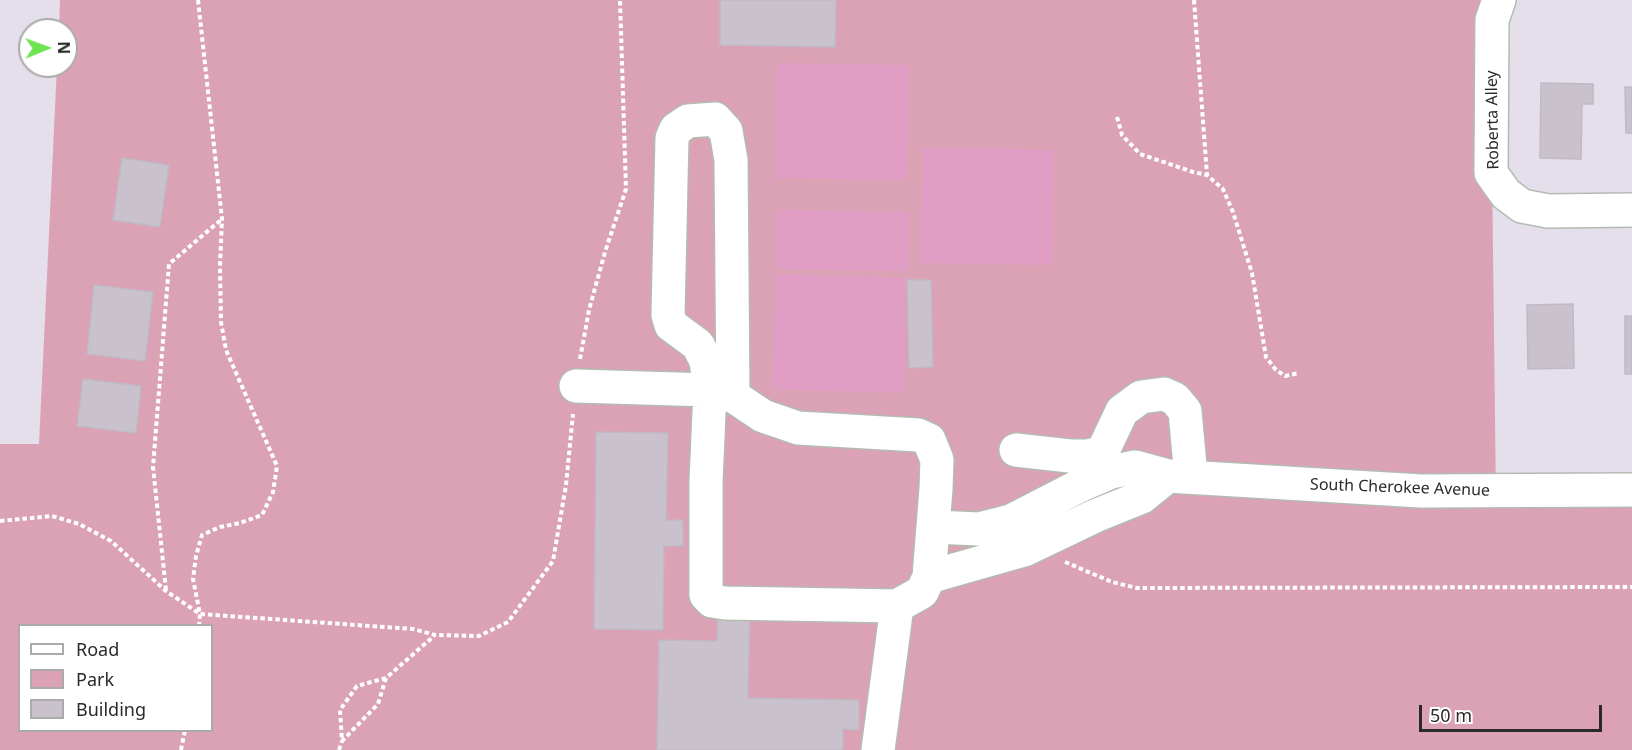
<!DOCTYPE html>
<html>
<head>
<meta charset="utf-8">
<style>
  body { margin:0 }
  #map { position:relative; width:1632px; height:750px; overflow:hidden; background:#e5deeb; font-family:"Noto Sans",sans-serif }
  canvas { display:block }
  .legend { position:absolute; left:18px; top:624px; width:195px; height:108px; box-sizing:border-box; background:#fff; border:2px solid #aaa; margin:0; padding:8px 10px; list-style:none; font-size:18px; color:#2a2a2a }
  .legend li { display:flex; align-items:center; gap:12px; height:30px }
  .legend b { width:30px; border:2px solid #aaa }
  .north { position:absolute; left:18px; top:18px; width:60px; height:60px; box-sizing:border-box; background:#fff; border:2px solid #aaa; border-radius:50%; rotate:89deg; font-size:16px; font-weight:700; line-height:24px; text-align:center; color:#2a2a2a }
  .north::after { content:''; display:block; margin:auto; width:21px; height:27px; background:#6ce550; clip-path:polygon(50% 0,100% 100%,50% 72%,0 100%) }
  .scale { position:absolute; left:1419px; top:705px; width:183px; height:27px; box-sizing:border-box; border:3px solid #2a2a2a; border-top:0; padding-left:8px; font-size:18px; line-height:21px; white-space:nowrap; color:#2a2a2a; -webkit-text-stroke:4px #fff; paint-order:stroke }
</style>
</head>
<body>
<div id="map">
<canvas width="1632" height="750"></canvas>
<ul class="legend">
<li><b style="height:8px;background:#fff"></b>Road</li>
<li><b style="height:16px;background:#dba1b4"></b>Park</li>
<li><b style="height:16px;background:#c9c2cd"></b>Building</li>
</ul>
<div class="north">N</div>
<div class="scale">50 m</div>
</div>
<script>
const g = document.querySelector('canvas').getContext('2d');
g.lineJoin = 'round';
function paint(path, color) { g.fillStyle = color; g.fill(path, 'evenodd'); }
const shape = rows => new Path2D(rows.map(r => 'M' + r).join(''));
function stroke(path, color, width, dash) { g.strokeStyle = color; g.lineWidth = width; g.lineCap = dash ? 'butt' : 'round'; g.setLineDash(dash || []); g.stroke(path); }
function label(font, color, halo, rows, align = 'center') {
  g.font = font + ' "Noto Sans",sans-serif'; g.lineWidth = 5; g.setLineDash([]); g.textBaseline = 'middle'; g.strokeStyle = halo; g.fillStyle = color; for (const [text, x, y, turn = 0] of rows) {
    g.save(); g.translate(x, y); g.rotate((+turn || 0) * Math.PI / 180); g.textAlign = isNaN(turn) ? turn : align; if (halo) g.strokeText(text, 0, 0); g.fillText(text, 0, 0); g.restore();
  }
}
paint(shape([
  [60,0,1490,0,1496,502,1632,503,1632,750,0,750,0,444,39,444,57,66,66,66,66,30,59,30],
  [20,626,212,626,212,730,20,730]
]), '#dba1b4');
paint(shape([
  [778,63,908,65,907,180,776,178],
  [923,147,1054,150,1052,265,921,263],
  [778,210,909,212,908,271,777,269],
  [776,274,906,278,903,393,772,389]
]), '#e19ec4');
const building = shape([
  [720,0,836,0,835,47,720,45,720,0],
  [1541,83,1593,84,1593,104,1582,104,1581,159,1540,158,1541,83],
  [1625,87,1632,87,1632,133,1626,133,1625,87],
  [122,158,169,165,160,227,113,220,122,158],
  [907,280,931,280,933,367,909,368,907,280],
  [94,285,153,292,145,361,87,354,94,285],
  [1573,304,1574,368,1528,369,1527,305,1573,304],
  [1625,316,1632,316,1632,374,1625,374,1625,316],
  [83,379,141,386,136,433,77,426,83,379],
  [596,432,668,433,666,520,683,520,683,546,664,546,663,630,594,629,596,432],
  [718,611,750,612,748,698,859,700,859,730,843,729,843,750,657,750,659,640,717,641,718,611]
]);
paint(building, '#c9c2cd');
stroke(building, '#c1b8c6', 1.5);
const minor = shape([
  [1499,0,1492,20,1491,173,1506,194,1522,206,1548,211,1632,210],
  [576,386,710,390,733,396,763,416,798,428,918,435,929,440,937,460,936,489,929,577,922,592,897,606,725,603,712,601,706,595,706,482,710,390,706,361,698,345,671,325,668,315,672,138,676,129,688,121,715,119,726,131,731,160,733,396],
  [1016,450,1070,456,1088,456,1102,453,1122,411,1141,397,1164,394,1175,399,1185,411,1191,477],
  [933,527,979,529,1011,521,1081,485,1111,472,1135,467,1168,476,1421,491,1632,490],
  [929,577,1024,550,1095,516,1142,497,1168,476],
  [878,750,897,606]
]);
stroke(minor, '#b4bcb1', 36);
stroke(shape([
  [198,0,222,219,220,266,221,322,226,350,277,466,273,492,262,515,240,523,220,527,202,535,196,556,193,579,200,614,199,626],
  [1194,0,1207,175],
  [1117,117,1122,135,1140,154,1193,172,1207,175,1223,189,1233,212,1252,273,1266,357,1276,370,1285,376,1299,373],
  [580,359,589,310,605,252,626,189,620,0],
  [0,521,52,516,79,524,111,541,166,591,200,614,413,629,435,635,479,636,508,622,553,561,566,485,573,414],
  [1065,562,1112,582,1137,588,1632,587],
  [166,590,153,467,169,264,222,219],
  [386,678,357,686,340,710,342,741,378,704,386,678,434,636],
  [181,750,185,730],
  [339,750,342,741]
]), '#fff', 4, [4.5, 3]);
stroke(minor, '#fff', 33);
label('16px', '#2a2a2a', '#fff', [
  ["Roberta Alley",1493,120,-91],
  ["South Cherokee Avenue",1400,488,2]
]);
</script>
</body>
</html>
